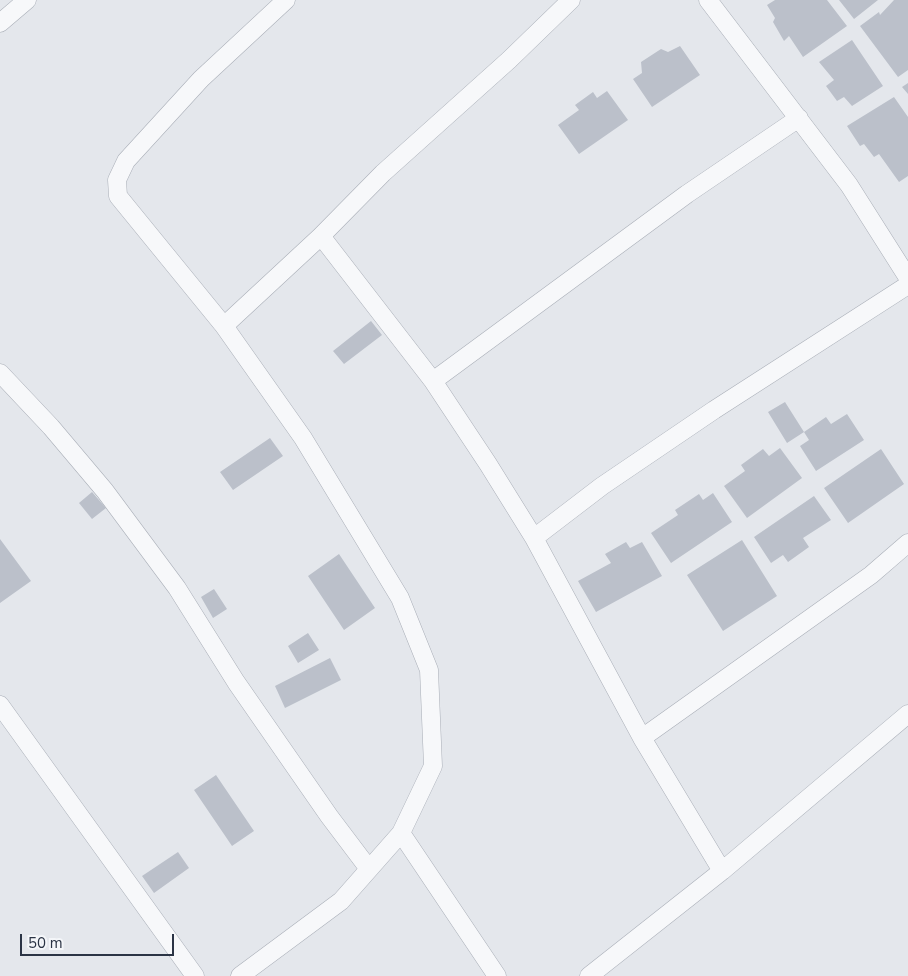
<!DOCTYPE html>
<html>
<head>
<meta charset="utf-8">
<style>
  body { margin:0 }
  #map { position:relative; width:908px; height:976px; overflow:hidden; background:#e4e7ec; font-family:"Nunito Sans",sans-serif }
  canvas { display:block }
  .scale { position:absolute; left:20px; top:934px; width:154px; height:22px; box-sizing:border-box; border:2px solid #2b3445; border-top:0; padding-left:6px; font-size:15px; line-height:18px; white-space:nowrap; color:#2b3445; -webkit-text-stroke:4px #f4f6f9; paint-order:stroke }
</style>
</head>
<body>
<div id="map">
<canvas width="908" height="976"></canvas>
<div class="scale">50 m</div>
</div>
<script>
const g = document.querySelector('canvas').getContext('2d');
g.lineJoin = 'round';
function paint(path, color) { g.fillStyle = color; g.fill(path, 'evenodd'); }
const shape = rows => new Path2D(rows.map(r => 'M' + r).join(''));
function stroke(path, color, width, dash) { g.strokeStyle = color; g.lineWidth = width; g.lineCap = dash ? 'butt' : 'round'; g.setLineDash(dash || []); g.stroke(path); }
paint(shape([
  [775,0,827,0,847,26,803,57,789,36,784,41,773,22,775,18,767,5],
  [839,0,878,0,854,19],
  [894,0,908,0,908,70,898,77,860,26,879,12,880,15],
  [852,40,883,86,852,106,844,97,837,101,826,86,834,80,819,62],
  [680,46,700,75,652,107,633,79,642,73,641,62,661,49,668,52],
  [908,83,908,94,902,87],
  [607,91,628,120,579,154,558,125,579,110,575,105,593,92,597,98],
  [894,97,908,117,908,176,899,182,879,154,874,157,864,144,860,146,847,126],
  [371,321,382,335,344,364,333,351],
  [785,402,804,432,787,443,768,412],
  [847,414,864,440,816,471,800,446,809,440,804,432,826,417,831,424],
  [270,438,283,456,233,490,220,472],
  [780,448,802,478,747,518,724,486,745,471,741,465,763,449,769,456],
  [881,449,904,484,848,523,824,488],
  [92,492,106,508,92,519,79,503],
  [713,493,732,522,671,563,651,533,678,515,675,510,699,494,703,500],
  [814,496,831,520,803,538,809,547,788,562,783,555,771,563,754,537],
  [0,539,31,581,0,603],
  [742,540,777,596,723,631,687,575],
  [626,542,630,548,642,542,662,576,596,612,578,581,611,563,605,554],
  [339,554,375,608,344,630,308,576],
  [214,589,227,609,213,618,201,597],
  [308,633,319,650,298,663,288,646],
  [330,658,341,680,285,708,275,686],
  [216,775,254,831,232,846,194,790],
  [178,852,189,868,154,893,142,876]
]), '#bbc0ca');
const minor = shape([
  [708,0,849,185,908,278],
  [0,23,27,0],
  [321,236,433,381,488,464,534,538,642,738,722,871],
  [224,326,321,236,383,173,509,60,571,0],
  [0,373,51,427,105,491,177,588,236,682,329,816,369,869],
  [433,381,687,194,799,118],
  [534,538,602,486,714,410,908,285],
  [0,705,195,976],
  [642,738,871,575,908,543],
  [401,833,497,976],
  [240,976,341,901,401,833,433,766,429,670,400,598,303,438,224,326,118,196,117,180,126,161,201,79,286,0],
  [589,976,722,871,908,714]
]);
stroke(minor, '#a9aeb7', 19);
stroke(minor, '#f7f8fa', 18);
</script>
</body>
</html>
